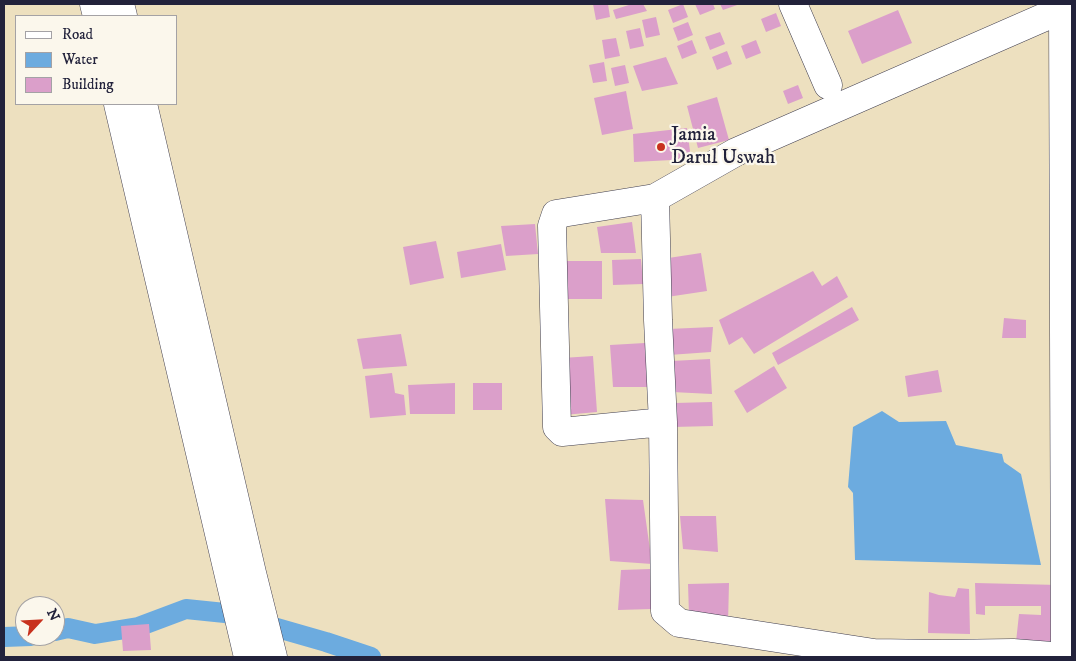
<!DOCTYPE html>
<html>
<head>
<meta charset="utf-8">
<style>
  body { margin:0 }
  #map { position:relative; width:1076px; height:661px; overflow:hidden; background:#ede0bf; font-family:"IM FELL DW Pica",serif }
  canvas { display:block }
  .frame { position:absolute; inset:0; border:5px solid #22223b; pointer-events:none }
  .legend { position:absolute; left:15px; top:15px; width:162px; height:90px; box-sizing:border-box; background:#fbf7ec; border:1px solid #a4a2a5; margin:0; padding:6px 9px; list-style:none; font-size:15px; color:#22223b }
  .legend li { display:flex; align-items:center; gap:10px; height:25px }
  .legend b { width:25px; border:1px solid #a4a2a5 }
  .north { position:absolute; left:15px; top:596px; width:50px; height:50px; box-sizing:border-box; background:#fbf7ec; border:1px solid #a4a2a5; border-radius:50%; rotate:65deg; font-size:14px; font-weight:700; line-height:20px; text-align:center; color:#22223b }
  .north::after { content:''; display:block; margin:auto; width:18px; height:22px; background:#c8321e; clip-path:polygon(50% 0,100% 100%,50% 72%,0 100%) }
</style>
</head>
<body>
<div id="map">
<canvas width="1076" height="661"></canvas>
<div class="frame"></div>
<ul class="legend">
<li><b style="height:6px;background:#fff"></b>Road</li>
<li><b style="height:14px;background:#6cabdf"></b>Water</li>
<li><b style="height:14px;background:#db9fca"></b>Building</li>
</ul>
<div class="north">N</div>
</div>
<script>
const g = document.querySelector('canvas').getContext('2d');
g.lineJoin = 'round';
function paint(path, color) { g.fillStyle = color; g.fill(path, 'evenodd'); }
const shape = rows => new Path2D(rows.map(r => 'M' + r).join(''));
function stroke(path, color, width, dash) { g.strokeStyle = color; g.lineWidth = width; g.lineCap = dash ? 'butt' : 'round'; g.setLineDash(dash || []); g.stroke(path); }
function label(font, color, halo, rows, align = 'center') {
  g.font = font + ' "IM FELL DW Pica",serif'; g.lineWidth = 4.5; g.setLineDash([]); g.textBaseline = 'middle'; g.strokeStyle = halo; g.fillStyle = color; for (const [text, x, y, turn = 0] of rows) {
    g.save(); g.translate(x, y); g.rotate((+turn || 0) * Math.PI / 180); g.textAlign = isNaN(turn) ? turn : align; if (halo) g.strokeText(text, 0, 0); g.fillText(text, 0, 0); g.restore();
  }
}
paint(shape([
  [882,411,899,422,946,421,956,445,1002,454,1004,462,1021,474,1041,565,855,560,853,493,848,487,853,427]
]), '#6cabdf');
stroke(shape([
  [55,631,68,628,95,634,138,627,186,609,225,613,326,642,371,657],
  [4,637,31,636]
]), '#6cabdf', 20);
paint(shape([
  [593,4,608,4,610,17,596,20],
  [632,4,643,4,647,11,616,19,613,10],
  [683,4,688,17,673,23,668,10],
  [695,4,713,4,715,9,700,15],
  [720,4,740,4,723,10],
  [898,10,912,43,862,64,848,31],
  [776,13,781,26,766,32,761,19],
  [656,17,660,35,646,38,642,20],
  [688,22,693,35,678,41,673,28],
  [640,28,644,46,630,49,626,31],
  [720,32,725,44,710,50,705,37],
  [616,38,620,56,605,59,602,40],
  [692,40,697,53,682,59,677,46],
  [756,40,761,53,746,59,741,46],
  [727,51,732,64,717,70,712,57],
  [666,57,678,84,642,91,633,66],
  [604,62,607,81,593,83,589,65],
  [625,65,629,83,615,86,611,68],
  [798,85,803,98,788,104,783,91],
  [626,91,633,129,602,135,594,98],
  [717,97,729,140,698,148,687,106],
  [687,128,691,159,634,162,633,134],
  [632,222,636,253,601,253,597,227],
  [535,224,538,254,506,256,501,226],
  [436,241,444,278,410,285,403,247],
  [501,244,506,270,461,278,457,252],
  [701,253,707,291,667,297,662,259],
  [641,259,643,284,613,285,612,260],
  [564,261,602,261,602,299,564,299],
  [813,271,822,286,837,276,848,297,754,354,742,337,729,345,719,320],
  [852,307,859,320,778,365,772,353],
  [1004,318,1026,320,1026,338,1002,338],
  [713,327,711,352,669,355,668,329],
  [401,334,407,366,363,369,357,339],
  [645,343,648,387,613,387,610,345],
  [593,356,597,412,564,415,562,358],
  [710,359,712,394,672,392,671,361],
  [774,366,787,388,747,413,734,391],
  [938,370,942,392,908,397,905,376],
  [392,373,395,393,404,395,406,415,370,418,365,376],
  [455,383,455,414,410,414,408,385],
  [473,383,502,383,502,410,473,410],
  [712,402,713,426,673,427,675,403],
  [605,499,643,500,652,564,610,561],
  [680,516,716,516,718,552,683,549],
  [650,569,652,609,618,610,621,570],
  [729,583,728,624,689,615,688,584],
  [975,583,1059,585,1059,645,1016,642,1019,614,1041,615,1041,606,985,606,985,615,976,614],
  [958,588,969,589,970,634,928,633,929,592,939,595,955,597],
  [149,624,151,650,123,651,121,626]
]), '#db9fca');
const minor = shape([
  [793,4,828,85],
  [1063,4,1065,657],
  [655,198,736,152,1063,9],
  [663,422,562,432,557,427,552,226,556,214,655,198,658,320,663,422,665,611,679,623,874,653,939,654,1013,653,1065,657]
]);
const major = shape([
  [94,4,97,16],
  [120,4,123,16],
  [118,104,248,657],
  [143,104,252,573,273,657]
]);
stroke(minor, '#403e4f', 29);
stroke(major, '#403e4f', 29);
stroke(minor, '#fff', 28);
stroke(major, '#fff', 28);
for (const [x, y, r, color] of [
  [661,147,5,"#c8321e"]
]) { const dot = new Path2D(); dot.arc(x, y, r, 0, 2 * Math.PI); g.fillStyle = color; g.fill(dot); stroke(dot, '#fbf7ec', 2); }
label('20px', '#22223b', '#fbf7ec', [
  ["Jamia",671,136],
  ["Darul Uswah",671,159]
], 'left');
</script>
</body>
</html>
